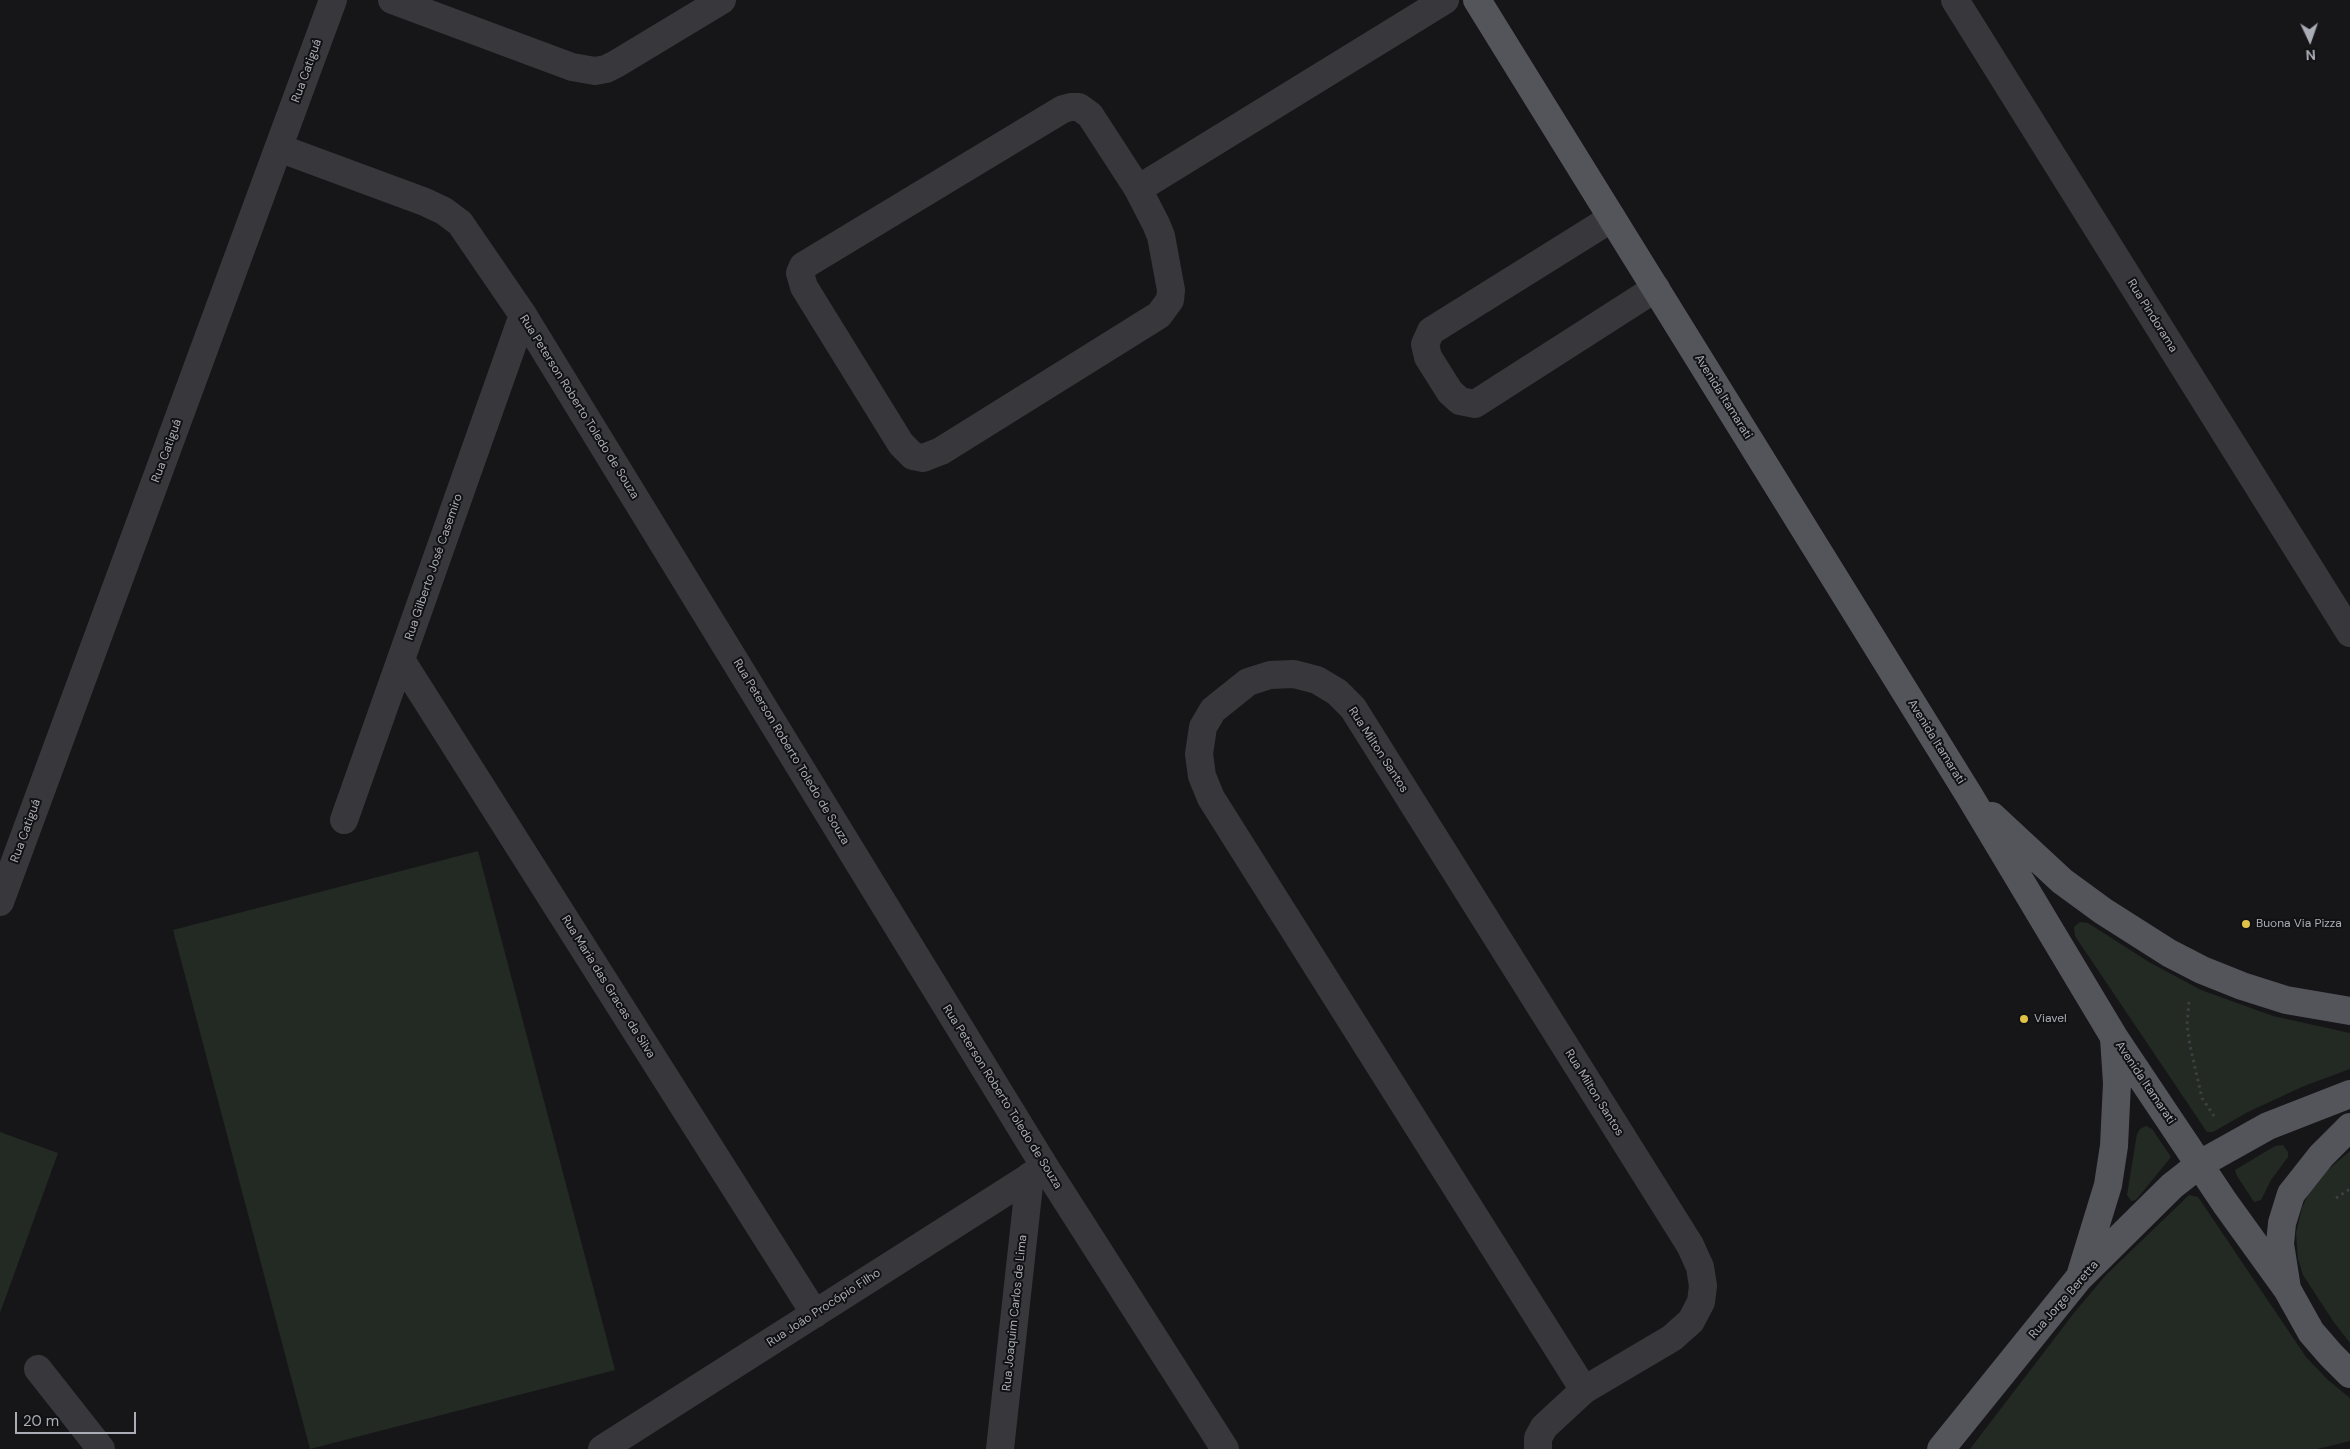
<!DOCTYPE html>
<html>
<head>
<meta charset="utf-8">
<style>
  body { margin:0 }
  #map { position:relative; width:2350px; height:1449px; overflow:hidden; background:#161618; font-family:"DM Sans",sans-serif }
  canvas { display:block }
  .north { position:absolute; left:2285px; top:15px; width:50px; height:50px; -webkit-text-stroke:4px #111113; paint-order:stroke; rotate:177deg; font-size:14px; font-weight:700; line-height:20px; text-align:center; color:#aaacb6 }
  .north::after { content:''; display:block; margin:auto; width:18px; height:22px; background:#aaacb6; clip-path:polygon(50% 0,100% 100%,50% 72%,0 100%) }
  .scale { position:absolute; left:15px; top:1412px; width:121px; height:22px; box-sizing:border-box; border:2px solid #aaacb6; border-top:0; padding-left:6px; font-size:15px; line-height:18px; white-space:nowrap; color:#aaacb6; -webkit-text-stroke:4px #111113; paint-order:stroke }
</style>
</head>
<body>
<div id="map">
<canvas width="2350" height="1449"></canvas>
<div class="north">N</div>
<div class="scale">20 m</div>
</div>
<script>
const g = document.querySelector('canvas').getContext('2d');
g.lineJoin = 'round';
function paint(path, color) { g.fillStyle = color; g.fill(path, 'evenodd'); }
const shape = rows => new Path2D(rows.map(r => 'M' + r).join(''));
function stroke(path, color, width, dash) { g.strokeStyle = color; g.lineWidth = width; g.lineCap = dash ? 'butt' : 'round'; g.setLineDash(dash || []); g.stroke(path); }
function label(font, color, halo, rows, align = 'center') {
  g.font = font + ' "DM Sans",sans-serif'; g.lineWidth = 4; g.setLineDash([]); g.textBaseline = 'middle'; g.strokeStyle = halo; g.fillStyle = color; for (const [text, x, y, turn = 0] of rows) {
    g.save(); g.translate(x, y); g.rotate((+turn || 0) * Math.PI / 180); g.textAlign = isNaN(turn) ? turn : align; if (halo) g.strokeText(text, 0, 0); g.fillText(text, 0, 0); g.restore();
  }
}
paint(shape([
  [478,851,615,1370,310,1449,173,930],
  [2080,922,2088,923,2149,962,2201,990,2273,1016,2350,1033,2350,1069,2304,1086,2248,1112,2213,1132,2207,1132,2075,936,2074,927],
  [2146,1126,2152,1129,2171,1157,2136,1200,2131,1201,2127,1195,2137,1134,2140,1129],
  [0,1132,58,1153,0,1313],
  [2283,1145,2288,1152,2288,1157,2271,1180,2261,1200,2254,1202,2237,1176,2235,1170,2275,1146],
  [2350,1151,2350,1343,2333,1321,2303,1275,2298,1259,2296,1233,2302,1208,2310,1190,2324,1173],
  [2189,1195,2198,1197,2306,1357,2328,1380,2350,1398,2350,1441,2317,1449,1970,1449,2074,1313,2106,1275]
]), '#232a24');
stroke(shape([
  [2189,1002,2187,1024,2190,1046,2202,1098,2214,1116],
  [2336,1198,2350,1189]
]), '#3e3e43', 3, [2.5, 4]);
stroke(shape([
  [392,0,572,67,595,71,606,69,616,64,722,0],
  [1955,0,2350,633],
  [1071,107,1079,107,1090,115,1138,189,1156,224,1161,236,1171,290,1170,300,1159,315,941,451,923,458,913,456,901,444,804,287,800,273,803,266,1063,109,1071,107],
  [279,148,425,202,444,211,460,223,523,315,1045,1167,1225,1449],
  [1138,189,1445,0],
  [1612,218,1431,331,1425,344,1428,357,1450,392,1460,401,1475,404,1656,288],
  [401,660,815,1314],
  [344,820,523,315],
  [0,902,333,0],
  [38,1369,101,1449],
  [602,1449,1045,1167],
  [1000,1449,1030,1176],
  [1538,1449,1538,1438,1544,1427,1584,1390,1672,1338,1691,1321,1701,1302,1703,1286,1700,1267,1690,1245,1353,708,1337,692,1317,680,1294,674,1270,675,1248,682,1213,710,1203,727,1199,754,1202,776,1211,798,1584,1390]
]), '#38383c', 28);
stroke(shape([
  [1477,0,1969,795,2114,1037,2225,1203,2287,1289],
  [1992,816,2062,881,2103,911,2169,953,2202,970,2242,986,2286,1000,2350,1011],
  [2350,1127,2321,1156,2291,1194,2282,1223,2280,1244,2287,1289,2311,1332,2331,1355,2350,1374],
  [2081,1273,2108,1185,2114,1146,2117,1083,2114,1038],
  [1941,1449,2079,1278,2172,1186,2200,1164,2268,1126,2350,1094]
]), '#54545b', 28);
for (const [x, y, r, color] of [
  [2246,924,5,"#dfc247"],
  [2024,1019,5,"#dfc247"]
]) { const dot = new Path2D(); dot.arc(x, y, r, 0, 2 * Math.PI); g.fillStyle = color; g.fill(dot); stroke(dot, '#111113', 2); }
label('12px', '#aaacb6', '#111113', [
  ["Rua Catiguá",307,71,-70],
  ["Rua Pindorama",2152,316,58],
  ["Avenida Itamarati",1723,397,58],
  ["Rua Peterson Roberto Toledo de Souza",579,407,58],
  ["Rua Catiguá",167,451,-70],
  ["Rua Gilberto José Casemiro",434,567,-71],
  ["Avenida Itamarati",1936,742,58],
  ["Rua Milton Santos",1378,750,57],
  ["Rua Peterson Roberto Toledo de Souza",791,752,59],
  ["Rua Catiguá",26,831,-70],
  ["Rua Maria das Gracas da Silva",608,987,58],
  ["Avenida Itamarati",2145,1083,56],
  ["Rua Milton Santos",1594,1093,58],
  ["Rua Peterson Roberto Toledo de Souza",1002,1097,58],
  ["Rua Jorge Beretta",2064,1300,-49],
  ["Rua João Procópio Filho",824,1308,-33],
  ["Rua Joaquim Carlos de Lima",1015,1313,-84]
]);
label('12px', '#aaacb6', '#111113', [
  ["Buona Via Pizza",2256,924],
  ["Viavel",2034,1019]
], 'left');
</script>
</body>
</html>
